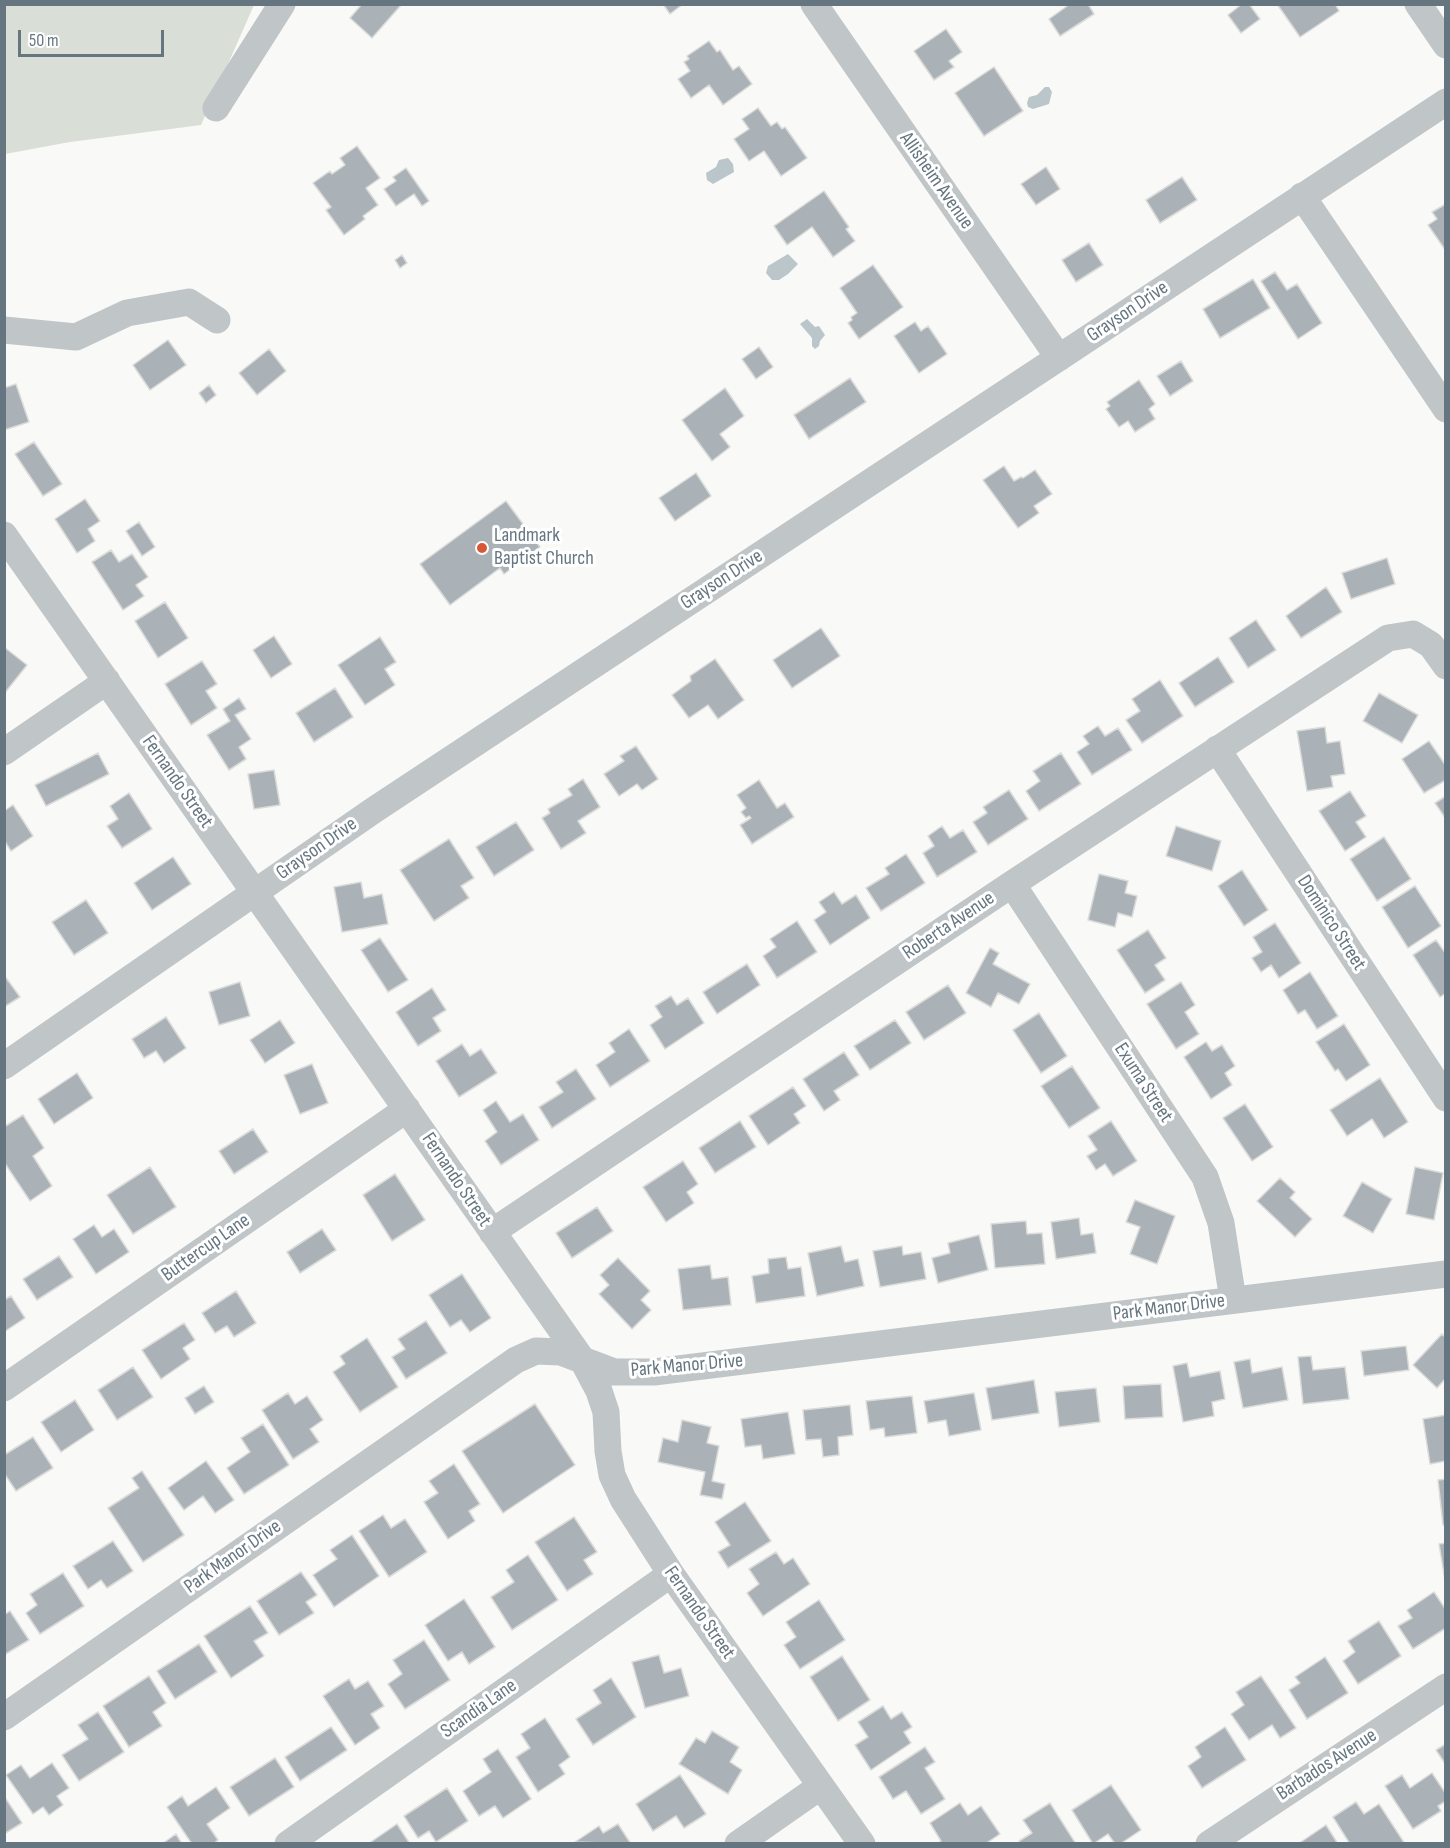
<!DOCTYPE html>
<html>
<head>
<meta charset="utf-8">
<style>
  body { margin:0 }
  #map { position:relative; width:1450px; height:1848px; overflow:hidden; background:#f9f9f7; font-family:"Sofia Sans Condensed",sans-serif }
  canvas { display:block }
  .frame { position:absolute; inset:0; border:6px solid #667680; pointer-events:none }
  .scale { position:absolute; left:18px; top:30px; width:146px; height:27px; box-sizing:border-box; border:3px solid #667680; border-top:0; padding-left:8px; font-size:18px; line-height:21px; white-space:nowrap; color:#667680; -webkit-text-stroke:4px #fff; paint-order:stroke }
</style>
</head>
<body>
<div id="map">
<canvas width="1450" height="1848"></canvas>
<div class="frame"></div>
<div class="scale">50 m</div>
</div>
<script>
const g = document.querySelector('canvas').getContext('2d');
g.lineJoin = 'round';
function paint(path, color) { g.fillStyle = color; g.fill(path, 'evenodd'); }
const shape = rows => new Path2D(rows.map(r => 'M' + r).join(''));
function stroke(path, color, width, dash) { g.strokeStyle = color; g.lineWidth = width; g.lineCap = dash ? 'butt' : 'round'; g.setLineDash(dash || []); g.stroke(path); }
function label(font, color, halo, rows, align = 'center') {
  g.font = font + ' "Sofia Sans Condensed",sans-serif'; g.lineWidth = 6; g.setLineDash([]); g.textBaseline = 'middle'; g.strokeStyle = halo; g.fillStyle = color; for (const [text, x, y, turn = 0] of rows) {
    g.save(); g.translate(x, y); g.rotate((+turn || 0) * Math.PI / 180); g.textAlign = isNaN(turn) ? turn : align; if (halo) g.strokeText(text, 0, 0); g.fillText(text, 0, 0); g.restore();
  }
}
paint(shape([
  [5,5,254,5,201,125,70,142,5,154]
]), '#d9ded6');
paint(shape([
  [1045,87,1049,87,1052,92,1049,104,1033,109,1028,107,1027,103,1029,97,1037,95],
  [728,158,733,164,734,172,713,184,707,180,706,173,716,167,719,160],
  [788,254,798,264,788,274,779,280,772,280,766,273,768,266],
  [807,319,815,327,819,326,825,335,820,341,819,346,815,349,812,346,812,338,800,324]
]), '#bac6ca');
const building = shape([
  [362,4,402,4,372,38,350,18,362,4],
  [663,4,683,4,670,14,663,4],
  [1070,4,1088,4,1094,14,1060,36,1049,19,1070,4],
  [1242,4,1249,4,1260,19,1241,33,1228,15,1242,4],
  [1277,4,1335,4,1339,11,1300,37,1277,4],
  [946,29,962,52,949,61,954,67,934,80,914,51,946,29],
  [709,41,717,52,720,50,733,70,739,66,752,84,723,105,709,85,691,98,678,79,690,71,684,62,689,59,687,56,709,41],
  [994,67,1023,111,984,136,955,93,994,67],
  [758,108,771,126,777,122,782,129,785,127,807,158,781,176,764,151,749,161,734,139,749,129,742,119,758,108],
  [357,146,380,178,366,188,378,205,363,216,365,219,344,235,326,210,331,207,313,183,330,171,332,174,345,165,340,158,357,146],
  [1046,167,1060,189,1036,205,1021,184,1046,167],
  [406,168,429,201,422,206,414,194,396,206,384,189,396,181,393,177,406,168],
  [1182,177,1197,200,1160,223,1146,200,1182,177],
  [824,191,849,227,846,229,855,241,833,257,812,227,787,245,774,226,824,191],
  [1446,204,1446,251,1428,225,1437,219,1432,212,1446,204],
  [1089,243,1103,265,1076,282,1062,260,1089,243],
  [402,255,407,263,400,268,395,260,402,255],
  [873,265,903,307,859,339,848,323,852,320,851,317,857,313,840,288,873,265],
  [1275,272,1287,290,1297,284,1322,323,1298,339,1261,281,1275,272],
  [1253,279,1270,308,1220,338,1203,309,1253,279],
  [915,322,921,331,928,326,947,354,919,373,894,336,915,322],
  [168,340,186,365,150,390,133,365,168,340],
  [759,347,773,367,756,379,742,359,759,347],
  [269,349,286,371,257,395,239,373,269,349],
  [1181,361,1193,381,1170,396,1157,376,1181,361],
  [850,378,866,402,809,439,794,415,850,378],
  [1139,380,1155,404,1149,409,1155,419,1135,432,1128,421,1119,427,1106,409,1110,406,1107,402,1139,380],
  [16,384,29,422,4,430,4,388,16,384],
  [209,385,216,395,206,403,199,393,209,385],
  [725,388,744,416,720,434,730,447,712,461,682,420,725,388],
  [34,442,62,484,43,496,15,454,34,442],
  [1004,466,1014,481,1021,477,1023,478,1035,470,1052,494,1034,506,1039,513,1018,528,983,480,1004,466],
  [696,473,711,496,675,521,659,498,696,473],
  [85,499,100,521,88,529,95,541,77,553,55,519,85,499],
  [506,501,540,547,504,574,500,568,450,605,420,564,506,501],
  [139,522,155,547,142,556,126,531,139,522],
  [111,550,119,562,132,554,148,577,136,585,144,596,123,610,92,562,111,550],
  [1387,558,1395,584,1351,599,1342,573,1387,558],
  [1326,587,1342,612,1301,638,1286,616,1326,587],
  [165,602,188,638,158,658,135,621,165,602],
  [1256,620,1276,650,1248,668,1229,638,1256,620],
  [821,628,840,656,792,688,773,660,821,628],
  [274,636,292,664,271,678,253,650,274,636],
  [380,637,396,662,385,669,395,685,365,705,338,665,380,637],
  [4,647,27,665,4,694,4,647],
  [1218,657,1234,682,1195,707,1179,683,1218,657],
  [715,659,744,700,718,719,708,705,689,718,672,695,691,681,690,676,715,659],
  [202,661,217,684,206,691,217,708,191,725,165,684,202,661],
  [1160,680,1183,716,1142,743,1126,720,1140,711,1132,699,1160,680],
  [335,688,353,717,314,742,296,713,335,688],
  [1379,693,1418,715,1402,743,1363,721,1379,693],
  [239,698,246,709,235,715,251,739,239,747,246,759,229,770,207,735,230,721,223,709,239,698],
  [1098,726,1105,736,1118,728,1132,750,1092,775,1077,752,1089,744,1083,736,1098,726],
  [1325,727,1327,743,1340,741,1345,774,1331,776,1333,787,1307,791,1297,731,1325,727],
  [1429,741,1446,766,1446,780,1424,793,1402,759,1429,741],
  [636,746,658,779,642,790,637,784,619,796,604,774,624,761,620,756,636,746],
  [98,753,109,774,46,806,35,785,98,753],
  [1061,753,1081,784,1039,811,1026,791,1040,781,1033,771,1061,753],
  [274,770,280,805,254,809,248,774,274,770],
  [583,779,600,807,578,821,586,833,561,849,542,818,550,813,548,809,572,795,568,789,583,779],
  [759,780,777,808,785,803,794,817,752,844,740,825,751,818,749,816,746,818,741,812,746,808,737,795,759,780],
  [1009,790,1028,819,988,845,973,822,987,813,983,807,1009,790],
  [1350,791,1366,816,1356,822,1366,837,1345,851,1319,811,1350,791],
  [129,793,152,829,122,848,107,826,118,819,110,806,129,793],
  [1446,796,1446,819,1435,803,1446,796],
  [13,805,33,836,11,851,4,840,4,811,13,805],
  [516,822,534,850,494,876,476,847,516,822],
  [942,826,950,838,963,830,977,852,937,877,923,853,934,846,928,836,942,826],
  [1176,826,1221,841,1212,871,1166,856,1176,826],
  [1384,837,1411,879,1377,901,1350,859,1384,837],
  [449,839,474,878,461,886,469,898,434,921,400,870,449,839],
  [906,854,925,883,881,911,866,888,889,874,885,868,906,854],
  [173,857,191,884,152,910,134,883,173,857],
  [1242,870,1268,910,1244,926,1218,886,1242,870],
  [1099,874,1128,881,1125,893,1137,896,1132,917,1118,913,1115,927,1088,920,1099,874],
  [361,882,364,898,382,894,388,924,342,932,334,887,361,882],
  [1415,886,1441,926,1408,948,1382,907,1415,886],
  [834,892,842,904,856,895,870,918,830,945,814,920,826,912,819,902,834,892],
  [86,900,108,933,74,955,52,922,86,900],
  [797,921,817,952,777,978,763,956,776,947,770,939,797,921],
  [1275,923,1301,963,1279,978,1271,965,1261,972,1252,958,1262,952,1253,937,1275,923],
  [1148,930,1166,958,1155,965,1165,980,1145,993,1117,950,1148,930],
  [380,938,408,980,388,992,361,950,380,938],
  [1436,940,1446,954,1446,993,1440,997,1413,955,1436,940],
  [990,948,999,953,993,964,1030,984,1019,1004,998,993,991,1007,966,993,990,948],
  [747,964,760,985,717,1014,703,992,747,964],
  [1310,972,1338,1016,1317,1029,1305,1010,1298,1014,1283,990,1310,972],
  [4,975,20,997,4,1007,4,975],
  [240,982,250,1016,219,1025,209,992,240,982],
  [1181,982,1195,1005,1185,1012,1199,1034,1176,1049,1147,1004,1181,982],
  [948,985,966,1013,924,1040,906,1012,948,985],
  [432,988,446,1010,433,1018,441,1031,418,1046,396,1012,432,988],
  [671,996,677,1005,688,998,704,1023,665,1049,650,1025,662,1017,655,1006,671,996],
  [1039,1013,1067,1056,1041,1073,1013,1030,1039,1013],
  [166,1017,186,1048,164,1063,156,1051,144,1058,132,1039,166,1017],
  [280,1020,295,1043,265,1063,250,1040,280,1020],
  [895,1020,911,1043,870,1070,854,1046,895,1020],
  [1344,1024,1370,1065,1346,1081,1338,1069,1335,1071,1316,1042,1344,1024],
  [629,1029,650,1061,610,1087,596,1065,615,1052,609,1043,629,1029],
  [1206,1042,1212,1051,1222,1045,1235,1066,1225,1073,1232,1085,1211,1099,1184,1057,1206,1042],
  [462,1044,470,1056,481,1049,497,1073,459,1097,436,1061,462,1044],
  [844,1052,859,1075,834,1091,840,1100,824,1111,803,1079,844,1052],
  [312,1064,328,1103,300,1114,284,1075,312,1064],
  [1072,1066,1100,1108,1069,1128,1041,1086,1072,1066],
  [576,1069,596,1099,552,1128,539,1107,563,1092,556,1082,576,1069],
  [77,1073,93,1098,54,1124,38,1099,77,1073],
  [1380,1078,1408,1122,1384,1138,1372,1119,1347,1136,1330,1110,1380,1078],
  [793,1087,806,1106,794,1114,800,1123,768,1145,749,1116,793,1087],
  [496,1101,510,1122,523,1114,539,1140,501,1165,485,1141,497,1132,483,1110,496,1101],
  [1245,1104,1273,1147,1252,1161,1223,1118,1245,1104],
  [23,1115,44,1148,33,1156,52,1186,30,1201,4,1162,4,1127,23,1115],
  [740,1121,756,1147,715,1173,699,1148,740,1121],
  [1111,1121,1137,1161,1113,1176,1105,1164,1096,1170,1087,1156,1097,1150,1088,1136,1111,1121],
  [253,1129,268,1152,234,1174,219,1151,253,1129],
  [683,1161,698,1184,687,1192,694,1203,666,1222,643,1187,683,1161],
  [150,1167,176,1207,133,1234,107,1195,150,1167],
  [1415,1167,1443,1173,1434,1220,1406,1214,1415,1167],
  [395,1174,425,1220,392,1241,363,1195,395,1174],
  [1280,1178,1295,1192,1290,1198,1312,1219,1295,1237,1257,1201,1280,1178],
  [1362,1182,1392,1199,1373,1233,1343,1216,1362,1182],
  [1135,1200,1175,1216,1157,1264,1130,1254,1140,1227,1126,1222,1135,1200],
  [597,1207,613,1231,572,1258,556,1233,597,1207],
  [1079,1218,1081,1235,1093,1233,1096,1253,1056,1259,1051,1222,1079,1218],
  [1026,1221,1027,1234,1042,1233,1045,1264,995,1268,991,1224,1026,1221],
  [94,1225,102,1237,114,1229,129,1252,96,1274,73,1239,94,1225],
  [322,1229,336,1250,300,1273,287,1252,322,1229],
  [979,1235,988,1270,938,1283,932,1258,950,1253,948,1243,979,1235],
  [841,1246,845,1262,858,1259,864,1286,817,1296,808,1253,841,1246],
  [902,1246,903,1255,921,1252,926,1279,880,1287,873,1251,902,1246],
  [59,1256,73,1277,37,1300,23,1279,59,1256],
  [786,1257,788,1269,801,1267,805,1296,756,1303,752,1276,769,1273,768,1259,786,1257],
  [618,1258,650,1291,641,1300,651,1310,632,1329,599,1294,609,1285,600,1275,618,1258],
  [710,1265,712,1279,728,1277,731,1305,683,1310,678,1269,710,1265],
  [462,1274,491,1318,470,1332,461,1320,450,1327,429,1295,462,1274],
  [236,1291,256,1323,234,1337,227,1326,215,1333,202,1313,236,1291],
  [11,1296,25,1318,4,1332,4,1300,11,1296],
  [426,1321,447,1353,406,1379,392,1357,405,1349,398,1339,426,1321],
  [184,1323,195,1340,183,1348,190,1359,161,1379,142,1350,184,1323],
  [1442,1334,1446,1338,1446,1378,1437,1388,1413,1365,1442,1334],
  [367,1338,398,1387,360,1412,333,1372,345,1364,340,1356,367,1338],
  [1406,1346,1409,1370,1364,1376,1361,1351,1406,1346],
  [1311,1356,1313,1370,1345,1367,1349,1399,1303,1404,1298,1357,1311,1356],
  [1250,1359,1252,1373,1282,1367,1288,1400,1243,1408,1234,1362,1250,1359],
  [1187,1363,1190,1377,1220,1371,1225,1399,1212,1402,1214,1416,1183,1422,1173,1366,1187,1363],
  [133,1367,153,1397,117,1420,98,1390,133,1367],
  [1034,1380,1039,1413,992,1420,986,1388,1034,1380],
  [1161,1384,1163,1417,1125,1419,1123,1386,1161,1384],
  [204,1386,214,1402,195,1414,185,1398,204,1386],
  [1096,1388,1100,1422,1059,1427,1055,1392,1096,1388],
  [288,1393,295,1404,307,1396,323,1420,310,1429,319,1442,293,1459,262,1410,288,1393],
  [974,1393,981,1430,949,1436,946,1420,928,1423,924,1401,974,1393],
  [912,1396,917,1433,885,1437,884,1428,870,1430,866,1401,912,1396],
  [75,1400,94,1430,61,1452,41,1422,75,1400],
  [535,1404,575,1465,503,1513,462,1451,535,1404],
  [850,1405,853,1435,838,1437,839,1455,823,1457,821,1439,806,1440,803,1410,850,1405],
  [788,1412,795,1454,763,1459,761,1445,745,1447,741,1419,788,1412],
  [1446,1415,1446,1461,1430,1464,1423,1419,1446,1415],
  [682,1420,711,1427,707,1443,719,1446,712,1481,725,1484,722,1499,700,1495,705,1472,658,1462,663,1438,678,1442,682,1420],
  [263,1424,289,1465,244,1494,227,1468,250,1452,241,1438,263,1424],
  [33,1437,53,1468,16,1491,4,1473,4,1455,33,1437],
  [206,1461,234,1500,215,1513,203,1496,184,1510,168,1488,206,1461],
  [454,1464,480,1504,469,1511,475,1521,448,1539,424,1502,438,1493,429,1481,454,1464],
  [142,1471,184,1535,143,1562,108,1508,139,1488,132,1478,142,1471],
  [1446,1479,1446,1524,1443,1525,1438,1480,1446,1479],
  [745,1502,771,1541,728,1568,718,1552,730,1545,715,1522,745,1502],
  [383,1515,391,1528,405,1519,427,1552,389,1577,359,1531,383,1515],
  [574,1517,597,1552,584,1560,593,1574,567,1591,535,1542,574,1517],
  [352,1535,379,1576,334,1607,313,1575,337,1559,330,1550,352,1535],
  [113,1541,133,1571,107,1588,101,1580,88,1589,73,1566,113,1541],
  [1446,1543,1446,1586,1439,1544,1446,1543],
  [776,1552,784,1564,793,1558,810,1584,763,1616,747,1593,759,1584,749,1569,776,1552],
  [528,1555,558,1600,512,1630,491,1597,514,1582,506,1570,528,1555],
  [301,1572,317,1595,306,1602,314,1613,279,1635,257,1601,301,1572],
  [63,1573,84,1606,40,1634,26,1613,37,1605,30,1594,63,1573],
  [1434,1592,1446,1610,1446,1628,1413,1649,1398,1626,1412,1618,1407,1610,1434,1592],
  [464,1599,495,1647,469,1664,462,1652,448,1661,425,1625,464,1599],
  [819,1600,845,1640,800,1669,784,1645,796,1637,786,1622,819,1600],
  [250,1606,268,1633,254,1641,264,1656,231,1678,204,1636,250,1606],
  [10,1611,29,1640,4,1655,4,1615,10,1611],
  [1379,1621,1401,1656,1358,1684,1343,1661,1355,1652,1348,1641,1379,1621],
  [424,1640,450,1680,405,1709,388,1684,402,1674,393,1660,424,1640],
  [199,1644,217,1672,175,1699,157,1671,199,1644],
  [659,1655,664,1673,681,1668,689,1696,645,1708,632,1662,659,1655],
  [842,1656,870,1700,838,1721,810,1677,842,1656],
  [1325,1657,1348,1693,1307,1719,1289,1690,1300,1683,1295,1677,1325,1657],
  [149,1676,166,1703,153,1712,162,1726,129,1747,103,1706,149,1676],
  [1261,1676,1296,1728,1280,1738,1272,1725,1249,1740,1231,1714,1244,1705,1236,1692,1261,1676],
  [611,1678,636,1717,593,1745,576,1719,601,1703,593,1690,611,1678],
  [349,1679,355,1689,368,1681,384,1706,371,1714,380,1728,355,1745,323,1696,349,1679],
  [883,1706,891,1719,902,1712,912,1727,904,1732,911,1743,871,1770,855,1745,868,1737,858,1722,883,1706],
  [98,1712,124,1752,79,1781,62,1755,88,1739,78,1725,98,1712],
  [545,1718,570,1757,559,1765,565,1774,538,1792,516,1757,530,1748,521,1734,545,1718],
  [331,1727,347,1750,300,1781,285,1757,331,1727],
  [1225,1727,1246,1760,1202,1788,1188,1766,1201,1757,1195,1747,1225,1727],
  [712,1731,739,1747,730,1762,742,1770,728,1794,679,1764,696,1738,705,1743,712,1731],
  [1446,1744,1446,1765,1436,1750,1446,1744],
  [925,1747,935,1762,925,1768,945,1799,921,1814,906,1791,893,1799,879,1777,925,1747],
  [498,1749,531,1799,503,1818,495,1806,479,1816,463,1791,491,1772,483,1759,498,1749],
  [275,1758,294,1787,249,1816,230,1787,275,1758],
  [52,1763,69,1788,57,1796,63,1805,49,1815,43,1807,33,1814,6,1775,21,1765,30,1778,52,1763],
  [1432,1773,1446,1794,1446,1801,1438,1806,1441,1811,1413,1829,1385,1786,1402,1775,1410,1788,1432,1773],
  [680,1775,706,1814,684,1828,676,1816,653,1831,636,1804,680,1775],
  [1111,1785,1141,1830,1120,1844,1115,1844,1108,1834,1093,1844,1072,1810,1111,1785],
  [216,1787,230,1808,207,1824,218,1840,213,1844,192,1844,167,1807,182,1796,188,1806,216,1787],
  [447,1788,468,1821,436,1842,429,1831,418,1838,404,1816,447,1788],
  [4,1796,22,1823,4,1834,4,1796],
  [1356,1802,1364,1814,1379,1804,1405,1844,1350,1844,1333,1817,1356,1802],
  [960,1803,968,1815,981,1806,1000,1834,985,1844,937,1844,941,1841,930,1823,960,1803],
  [1050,1803,1076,1844,1021,1844,1019,1841,1032,1833,1023,1820,1050,1803],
  [397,1824,410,1844,368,1844,397,1824],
  [618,1824,631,1844,575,1842,599,1826,603,1833,618,1824],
  [1326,1825,1338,1844,1298,1844,1326,1825],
  [176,1834,182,1844,162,1844,176,1834]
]);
paint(building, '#aab2b7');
stroke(building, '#dbdbd9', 1.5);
stroke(shape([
  [814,4,1059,358],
  [1418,4,1446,45],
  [216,108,282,4],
  [1302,196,1446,409],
  [4,330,76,337,127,313,189,302,217,320],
  [4,535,583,1361,599,1391,606,1412,608,1451,612,1475,623,1499,671,1574,862,1844],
  [1217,749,1446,1098],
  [4,752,107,681],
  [1012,884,1205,1177,1221,1223,1233,1300],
  [4,1066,374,810,1446,102],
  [492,1232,1012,884,1388,638,1413,634,1431,645,1446,666],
  [4,1388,407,1109],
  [4,1717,516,1360,536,1351,561,1352,614,1372,654,1372,1446,1274],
  [288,1844,671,1574],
  [738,1844,821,1786],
  [1209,1844,1446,1687]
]), '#c0c5c8', 27);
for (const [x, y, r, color] of [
  [482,548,6,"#d75739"]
]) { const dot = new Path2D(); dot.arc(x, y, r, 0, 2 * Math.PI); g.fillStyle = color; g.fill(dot); stroke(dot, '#fff', 2); }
label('20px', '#667680', '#fff', [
  ["Allisheim Avenue",936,181,55],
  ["Grayson Drive",1128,312,-34],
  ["Grayson Drive",722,580,-33],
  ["Fernando Street",177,782,55],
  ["Grayson Drive",317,849,-35],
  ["Dominico Street",1331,923,57],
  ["Roberta Avenue",949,926,-34],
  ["Exuma Street",1143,1083,57],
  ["Fernando Street",456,1180,56],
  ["Buttercup Lane",206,1248,-35],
  ["Park Manor Drive",1169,1308,-7],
  ["Park Manor Drive",687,1366,-5],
  ["Park Manor Drive",233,1557,-35],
  ["Fernando Street",699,1613,55],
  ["Scandia Lane",479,1709,-35],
  ["Barbados Avenue",1327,1765,-33]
]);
label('20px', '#667680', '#fff', [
  ["Landmark",494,536],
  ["Baptist Church",494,559]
], 'left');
</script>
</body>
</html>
